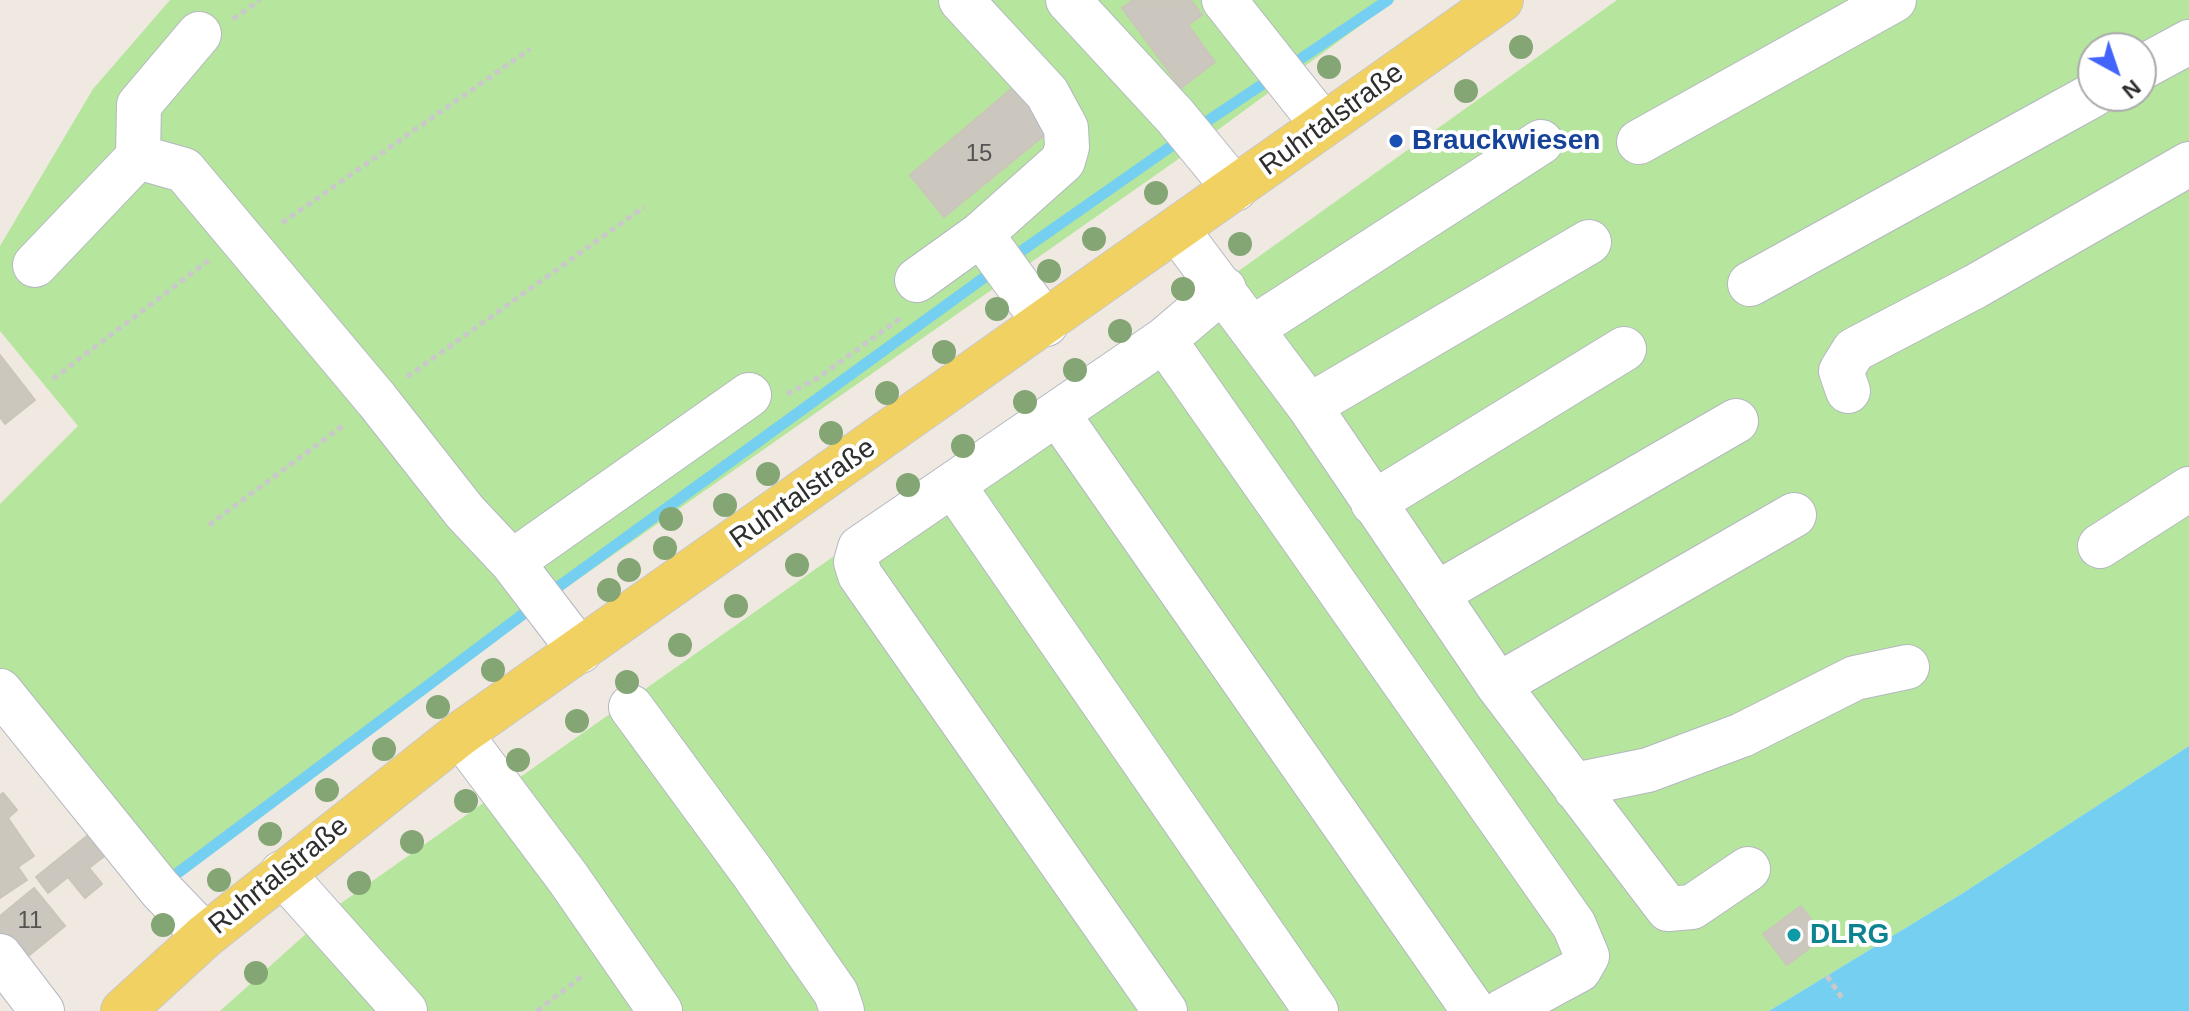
<!DOCTYPE html>
<html>
<head>
<meta charset="utf-8">
<style>
  body { margin:0 }
  #map { position:relative; width:2189px; height:1011px; overflow:hidden; background:#efe9e1; font-family:Helvetica,sans-serif }
  canvas { display:block }
  .north { position:absolute; left:2077px; top:32px; width:80px; height:80px; box-sizing:border-box; background:#fff; border:2px solid #ababab; border-radius:50%; rotate:140deg; font-size:22px; font-weight:700; line-height:32px; text-align:center; color:#2e2e2e }
  .north::after { content:''; display:block; margin:auto; width:28px; height:36px; background:#4264fb; clip-path:polygon(50% 0,100% 100%,50% 72%,0 100%) }
</style>
</head>
<body>
<div id="map">
<canvas width="2189" height="1011"></canvas>
<div class="north">N</div>
</div>
<script>
const g = document.querySelector('canvas').getContext('2d');
g.lineJoin = 'round';
function paint(path, color) { g.fillStyle = color; g.fill(path, 'evenodd'); }
const shape = rows => new Path2D(rows.map(r => 'M' + r).join(''));
function stroke(path, color, width, dash) { g.strokeStyle = color; g.lineWidth = width; g.lineCap = dash ? 'butt' : 'round'; g.setLineDash(dash || []); g.stroke(path); }
function label(font, color, halo, rows, align = 'center') {
  g.font = font + ' Helvetica,sans-serif'; g.lineWidth = 8; g.setLineDash([]); g.textBaseline = 'middle'; g.strokeStyle = halo; g.fillStyle = color; for (const [text, x, y, turn = 0] of rows) {
    g.save(); g.translate(x, y); g.rotate((+turn || 0) * Math.PI / 180); g.textAlign = isNaN(turn) ? turn : align; if (halo) g.strokeText(text, 0, 0); g.fillText(text, 0, 0); g.restore();
  }
}
paint(shape([
  [170,0,1395,0,1170,165,330,753,153,895,0,709,0,504,78,426,0,331,0,246,93,89],
  [1617,0,2189,0,2189,746,1963,893,1769,1011,220,1011,337,906,1205,295],
  [2093,48,2141,48,2141,96,2093,96]
]), '#b6e59e');
paint(shape([
  [2189,746,2189,1011,1769,1011,1963,893]
]), '#75cff0');
stroke(shape([
  [1287,68,1388,0],
  [1197,128,1272,78],
  [1010,259,1183,138],
  [547,595,996,269],
  [179,872,534,606]
]), '#75cff0', 11);
const building = shape([
  [1133,0,1191,0,1202,15,1188,25,1215,62,1181,88,1122,8,1133,0],
  [1016,85,1052,129,944,217,910,175,1016,85],
  [0,355,35,400,5,424,0,417,0,355],
  [3,793,17,810,8,818,34,856,18,867,27,880,0,898,0,795,3,793],
  [98,827,115,848,89,868,102,884,85,898,68,877,48,893,36,877,98,827],
  [34,888,65,926,21,962,0,937,0,916,34,888],
  [1801,906,1824,937,1787,965,1763,934,1801,906]
]);
paint(building, '#cbc7bf');
stroke(building, '#cbc5ba', 2);
const minor = shape([
  [1068,0,1175,116,1235,189],
  [1224,0,1323,125],
  [2141,68,2189,42],
  [1639,142,1894,0],
  [138,157,184,170,377,400,465,512,512,562,580,651],
  [1178,231,1309,406,1498,685,1668,909,1692,907,1748,869],
  [981,234,1046,324],
  [35,265,138,157,139,105,199,34],
  [917,280,981,234,1063,161,1067,147,1066,128,1047,93,961,0],
  [1750,284,2093,95],
  [1253,328,1541,142],
  [1164,340,1574,925,1587,956,1579,970,1503,1011],
  [1848,391,1841,371,1854,350,1976,286,2189,164],
  [1309,406,1589,242],
  [1057,413,1474,1011],
  [953,485,1316,1011],
  [1373,503,1624,349],
  [2100,546,2189,489],
  [512,562,749,395],
  [1436,594,1736,421],
  [1498,685,1794,515],
  [0,691,160,889,205,936],
  [631,707,752,872,836,993,842,1011],
  [460,734,568,878,660,1011],
  [1576,789,1589,782,1648,770,1742,735,1855,678,1907,667],
  [282,873,405,1011],
  [0,956,42,1011],
  [1165,1011,860,575,856,562,860,548,1164,340,1224,289]
]);
const major = shape([
  [123,1011,205,936,460,734,1501,0]
]);
stroke(minor, '#b4b7c1', 46);
stroke(major, '#c9c9c9', 46);
stroke(shape([
  [233,19,260,0],
  [282,223,530,49],
  [407,377,644,207],
  [53,379,209,260],
  [787,394,818,378,902,317],
  [209,525,345,424],
  [1827,976,1842,998],
  [537,1011,585,974]
]), '#c9c9c9', 5, [6, 4]);
stroke(minor, '#fff', 44);
stroke(major, '#f2d163', 44);
g.fillStyle = '#84a574';
for (const [x, y] of [
  [1521,47],
  [1329,67],
  [1466,91],
  [1156,193],
  [1094,239],
  [1240,244],
  [1049,271],
  [1183,289],
  [997,309],
  [1120,331],
  [944,352],
  [1075,370],
  [887,393],
  [1025,402],
  [831,433],
  [963,446],
  [768,474],
  [908,485],
  [725,505],
  [671,519],
  [665,548],
  [797,565],
  [629,570],
  [609,590],
  [736,606],
  [680,645],
  [493,670],
  [627,682],
  [438,707],
  [577,721],
  [384,749],
  [518,760],
  [327,790],
  [466,801],
  [270,834],
  [412,842],
  [219,880],
  [359,883],
  [163,925],
  [256,973]
]) { g.beginPath(); g.arc(x, y, 12, 0, 2 * Math.PI); g.fill(); }
for (const [x, y, r, color] of [
  [1396,141,8,"#1a4fb4"],
  [1794,935,8,"#0f9aa8"]
]) { const dot = new Path2D(); dot.arc(x, y, r, 0, 2 * Math.PI); g.fillStyle = color; g.fill(dot); stroke(dot, '#fff', 3); }
label('24px', '#555452', null, [
  ["15",979,154],
  ["11",30,921]
]);
label('28px', '#2e2e2e', '#fff', [
  ["Ruhrtalstraße",1332,120,-36],
  ["Ruhrtalstraße",803,494,-35],
  ["Ruhrtalstraße",279,876,-39]
]);
label('bold 28px', '#164399', '#fff', [
  ["Brauckwiesen",1412,141]
], 'left');
label('bold 28px', '#0d838f', '#fff', [
  ["DLRG",1810,935]
], 'left');
</script>
</body>
</html>
